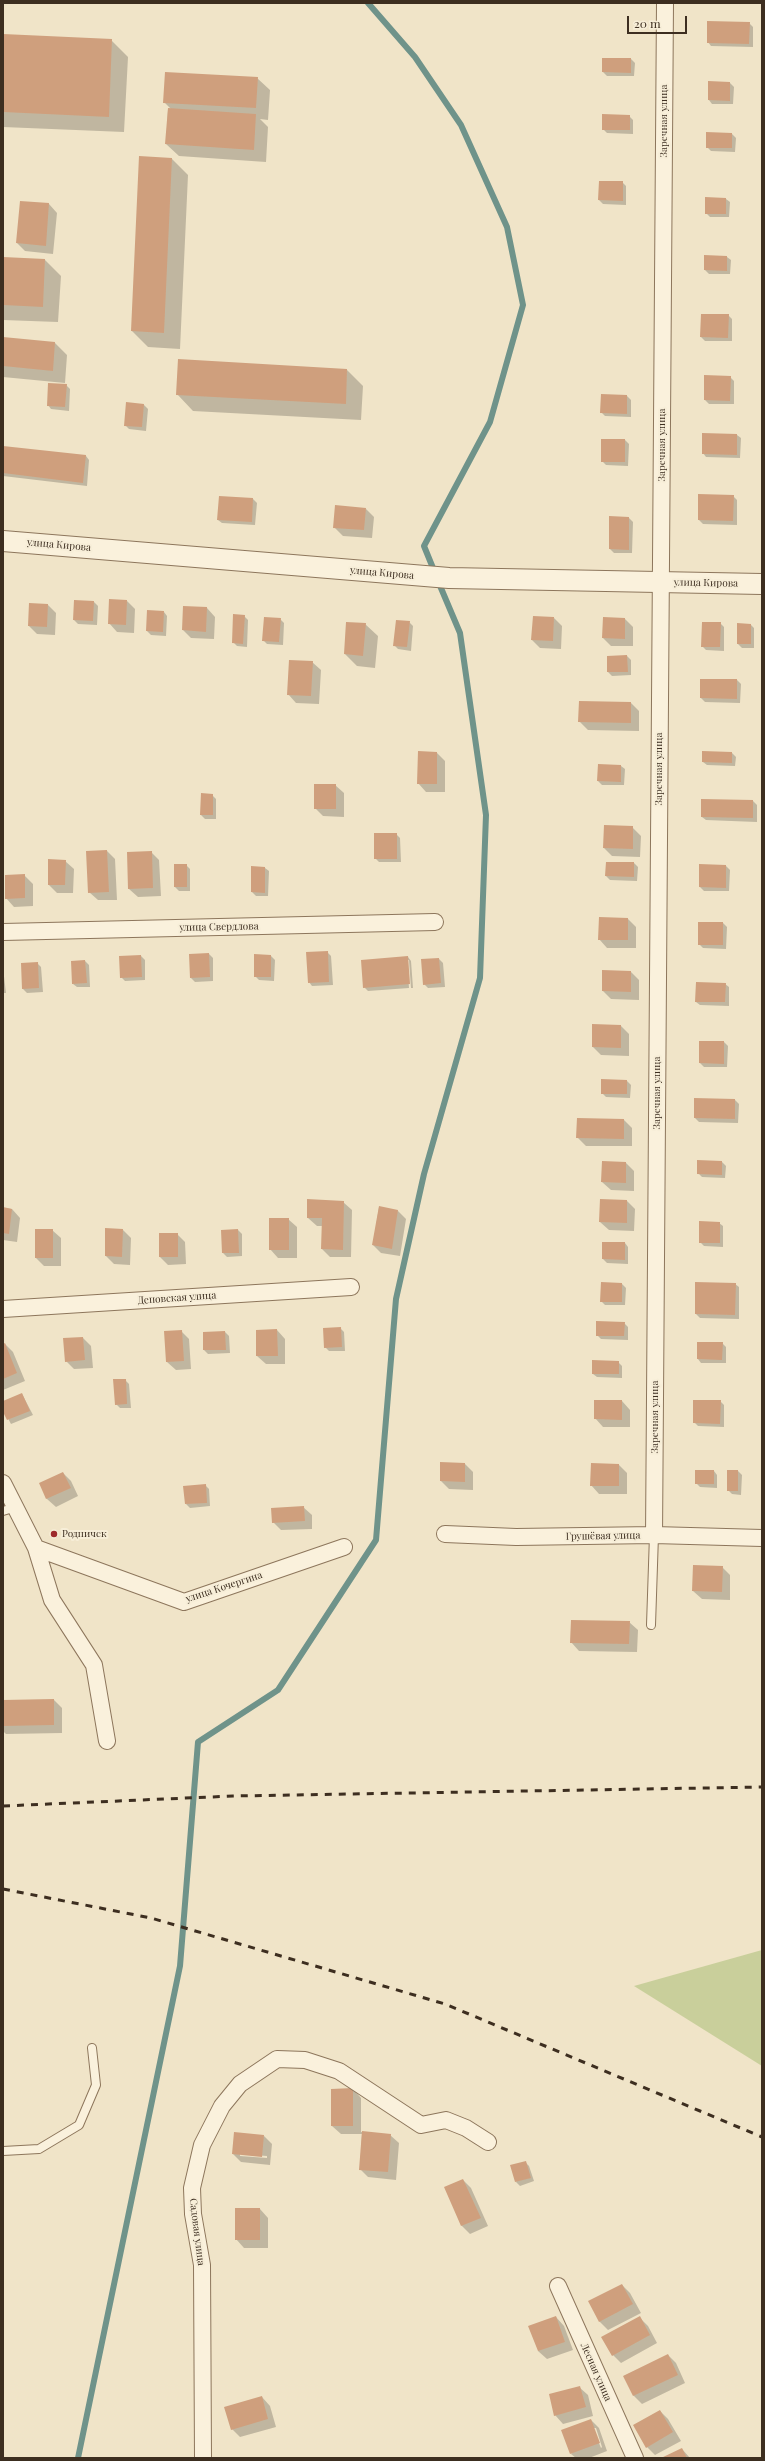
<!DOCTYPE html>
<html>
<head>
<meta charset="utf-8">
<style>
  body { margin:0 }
  #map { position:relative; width:765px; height:2461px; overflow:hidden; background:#f0e4c8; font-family:"Playfair Display",serif }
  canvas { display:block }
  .frame { position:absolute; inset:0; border:4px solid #3d2e20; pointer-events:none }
  .scale { position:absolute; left:627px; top:16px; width:60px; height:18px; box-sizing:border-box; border:2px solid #3d2e20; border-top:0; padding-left:5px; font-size:12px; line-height:14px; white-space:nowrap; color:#3d2e20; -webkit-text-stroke:3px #f7eed8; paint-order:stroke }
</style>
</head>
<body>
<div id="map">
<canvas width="765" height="2461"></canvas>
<div class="frame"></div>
<div class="scale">20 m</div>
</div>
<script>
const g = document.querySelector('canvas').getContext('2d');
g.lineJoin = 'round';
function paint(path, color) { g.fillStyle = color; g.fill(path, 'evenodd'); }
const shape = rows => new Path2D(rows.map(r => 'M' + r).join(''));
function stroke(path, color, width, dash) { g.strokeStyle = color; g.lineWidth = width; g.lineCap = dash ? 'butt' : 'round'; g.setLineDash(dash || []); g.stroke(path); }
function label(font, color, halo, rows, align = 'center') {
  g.font = font + ' "Playfair Display",serif'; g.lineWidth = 4; g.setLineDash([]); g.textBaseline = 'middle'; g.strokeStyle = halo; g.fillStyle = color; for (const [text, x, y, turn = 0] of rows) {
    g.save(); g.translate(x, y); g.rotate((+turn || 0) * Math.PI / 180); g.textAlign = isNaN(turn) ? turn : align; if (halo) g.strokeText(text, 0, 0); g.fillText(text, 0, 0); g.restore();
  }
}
paint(shape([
  [762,1950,762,2066,634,1986]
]), '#c9cf9b');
paint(shape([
  [749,23,753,27,753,47,711,46,708,42],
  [3,35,111,40,128,57,124,132,3,127],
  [603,59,631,59,635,63,634,76,607,76,603,72],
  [257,78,270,90,268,120,260,119,268,127,266,162,179,156,166,144,168,109,172,110,164,102],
  [709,82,730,83,734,87,733,104,712,104,709,100],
  [629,116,633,120,633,134,607,133,603,129],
  [732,134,736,138,735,152,711,151,707,147],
  [140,157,172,159,188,175,180,349,148,347,132,331],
  [622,182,626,186,626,205,603,204,599,200],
  [726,199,730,202,729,217,710,217,706,213],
  [21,202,49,204,57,213,53,254,25,251,17,243],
  [727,257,731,260,730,274,709,274,705,270],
  [3,258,45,260,61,276,58,322,3,320],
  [702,315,728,315,732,319,732,341,705,341,701,337],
  [3,338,55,343,67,355,65,383,3,377],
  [347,370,363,386,361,420,193,411,177,394],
  [730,377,734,381,734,404,709,404,705,400],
  [66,385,70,389,69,411,51,409,48,405],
  [602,395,627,396,631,400,631,417,605,416,601,412],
  [127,403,144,405,148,409,146,431,129,429,125,425],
  [737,435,741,438,740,458,706,457,703,453],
  [625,440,629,444,628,466,606,465,602,461],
  [3,447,86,456,89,460,87,486,3,476],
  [699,495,733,496,737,500,737,525,703,524,699,520],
  [253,499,257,503,255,525,222,523,218,520],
  [366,509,374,517,372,538,343,536,334,527],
  [629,518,633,522,632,553,614,553,610,549],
  [75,601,94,602,98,606,97,625,78,624,74,620],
  [127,601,135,609,134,633,117,632,109,623],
  [30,604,48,605,56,613,55,635,37,634,29,626],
  [184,607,207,608,215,617,214,639,191,638,183,630],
  [164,612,167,616,166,636,151,635,147,631],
  [244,616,248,620,247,647,237,646,233,642],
  [554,618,562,626,561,649,540,648,532,640],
  [280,619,284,623,283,645,267,644,263,640],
  [625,619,633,627,633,646,611,646,603,638],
  [409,622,413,626,411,651,398,649,394,645],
  [720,623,724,627,724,651,706,650,702,646],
  [365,624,378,636,375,668,357,666,345,654],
  [751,625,754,628,754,648,742,648,738,644],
  [627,656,631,660,631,675,612,676,608,672],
  [312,662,321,670,319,704,296,703,288,694],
  [737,680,741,684,740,703,705,702,701,698],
  [631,703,639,711,639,731,588,730,579,721],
  [419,752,437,753,445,761,445,792,426,792,418,783],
  [732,753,736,757,735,766,707,765,703,762],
  [621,766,625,769,624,785,602,785,598,781],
  [335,785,344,793,344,817,323,816,315,808],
  [212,795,216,799,216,819,205,819,201,815],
  [753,801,757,805,757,822,706,820,702,817],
  [632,827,641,836,640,857,612,856,604,848],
  [396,834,400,838,401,862,379,862,375,858],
  [107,851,115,859,117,900,98,900,89,892],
  [151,852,159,860,161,896,138,897,129,889],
  [65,861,74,869,73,893,57,893,49,885],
  [634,863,638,867,637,881,610,880,606,876],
  [186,865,190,869,190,891,179,891,175,887],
  [726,866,730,870,729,891,704,891,700,887],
  [252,867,265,868,269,871,268,896,256,896,252,892],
  [24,875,33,884,33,906,14,907,6,898],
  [600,918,628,919,636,927,636,948,607,948,599,939],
  [723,923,727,927,726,949,703,948,699,944],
  [327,952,331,956,333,985,312,986,309,982],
  [209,954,213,958,213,981,195,982,191,978],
  [141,956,145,960,145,980,125,981,121,977],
  [271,956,275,960,274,981,259,980,255,976],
  [408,957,411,961,413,988,411,988,409,960,407,960,409,988,368,991,364,987],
  [439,959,443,963,445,987,428,988,424,984],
  [85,961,89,965,90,987,77,987,73,984],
  [37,963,41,967,43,992,27,993,23,989],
  [3,968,6,993,3,993],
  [631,972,639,980,639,1000,611,999,603,991],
  [725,984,729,987,729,1006,700,1005,696,1002],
  [593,1025,621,1026,629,1034,629,1056,601,1055,593,1047],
  [724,1042,728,1046,727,1067,704,1067,700,1063],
  [627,1081,631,1085,630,1098,606,1097,602,1093],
  [735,1100,739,1104,738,1123,699,1122,695,1118],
  [578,1119,624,1120,632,1128,632,1146,586,1146,577,1137],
  [722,1162,726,1166,725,1178,702,1177,698,1173],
  [626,1163,634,1171,634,1191,611,1190,602,1182],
  [627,1201,635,1209,634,1231,609,1230,600,1222],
  [343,1202,352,1210,351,1257,330,1257,322,1249,323,1226,317,1226,308,1218],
  [379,1207,398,1211,406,1219,400,1256,381,1253,373,1245],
  [3,1208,12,1209,20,1218,17,1242,3,1240],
  [288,1219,297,1227,297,1258,278,1258,270,1249],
  [719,1223,723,1226,723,1247,704,1246,700,1242],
  [52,1230,61,1238,61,1266,44,1266,36,1258],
  [123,1230,131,1238,130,1265,114,1264,106,1256],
  [238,1230,242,1234,242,1256,227,1257,223,1253],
  [177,1234,185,1242,186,1264,168,1265,160,1257],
  [603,1243,625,1243,628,1247,628,1264,607,1263,603,1259],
  [622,1284,626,1288,625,1305,605,1305,601,1301],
  [735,1284,739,1287,739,1319,700,1318,696,1314],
  [624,1323,628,1327,628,1340,601,1339,597,1335],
  [340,1328,344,1332,345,1351,329,1351,325,1347],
  [277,1330,285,1339,285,1364,266,1364,257,1356],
  [181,1331,189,1339,191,1369,176,1370,167,1362,166,1332],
  [225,1332,229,1336,230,1353,208,1354,204,1350],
  [83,1338,91,1346,93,1368,74,1369,66,1361],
  [698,1343,722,1343,726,1347,726,1363,701,1363,698,1359],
  [5,1344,13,1352,25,1381,3,1390],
  [618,1362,622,1366,622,1378,597,1377,593,1374],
  [125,1380,129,1384,131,1408,120,1408,116,1404],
  [22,1394,33,1415,11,1424,3,1409,3,1402],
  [622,1401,630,1410,630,1427,603,1427,595,1418],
  [720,1401,724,1405,724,1427,698,1426,694,1422],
  [465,1464,473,1472,473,1490,449,1489,441,1481],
  [619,1465,627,1473,627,1494,599,1494,591,1485],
  [714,1471,717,1475,717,1488,700,1487,696,1483],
  [738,1471,742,1475,741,1495,732,1494,728,1490],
  [63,1473,71,1481,78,1496,56,1507,47,1499,40,1484],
  [205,1485,209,1489,210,1506,190,1508,186,1504],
  [303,1507,312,1515,312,1529,281,1530,273,1522],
  [722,1567,730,1575,730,1600,702,1599,693,1591],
  [629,1622,638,1630,637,1652,579,1651,571,1642],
  [54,1700,62,1708,62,1733,6,1734,3,1731,3,1701],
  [353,2089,361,2098,361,2132,390,2135,399,2143,396,2180,368,2177,360,2169,362,2134,341,2134,332,2126],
  [264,2136,272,2144,270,2165,241,2162,233,2154],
  [240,2154,267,2156,267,2158,240,2156],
  [525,2162,529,2166,534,2181,520,2186,516,2182],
  [463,2180,471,2188,488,2226,470,2234,462,2226,445,2188],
  [260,2209,268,2218,268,2248,244,2248,236,2239],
  [622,2285,630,2293,641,2313,608,2330,600,2322,590,2302],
  [556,2317,564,2326,573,2350,547,2359,538,2351],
  [639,2317,648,2326,657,2343,621,2363,613,2355],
  [668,2355,676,2363,685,2383,642,2404,634,2396,624,2376],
  [579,2387,588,2395,593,2416,563,2424,555,2415],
  [262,2397,270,2406,276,2427,240,2437,232,2429],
  [660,2411,668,2419,681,2441,655,2455,647,2447],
  [591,2420,599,2428,607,2451,589,2458,576,2458,571,2454],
  [593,2428,596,2428,602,2447,601,2448],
  [682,2449,690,2458,663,2458]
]), '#0003');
stroke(shape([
  [368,3,415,57,461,125,507,227,523,305,490,422,424,546,435,573],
  [78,2458,180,1966,198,1742,278,1690,376,1540,396,1299,424,1174,480,978,486,815,460,633,438,581]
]), '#6f938a', 6);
paint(shape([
  [707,21,750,22,749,44,707,43],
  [3,34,112,39,109,117,3,112],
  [602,58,631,58,631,73,602,72],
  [165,72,258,77,256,108,163,103],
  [708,81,730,82,730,101,708,100],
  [168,108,256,114,254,150,165,144],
  [602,114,630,115,630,130,602,130],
  [706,132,732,133,732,148,706,148],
  [139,156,172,158,164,333,131,331],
  [599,181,623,181,623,201,598,200],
  [705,197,726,198,726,214,705,214],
  [20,201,49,203,46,246,16,243],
  [704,255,727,256,727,271,704,270],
  [3,257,45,259,43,307,3,305],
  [701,314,729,314,728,338,700,337],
  [3,337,55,342,53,371,3,366],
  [178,359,347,369,346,404,176,395],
  [704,375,731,376,730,401,704,400],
  [48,383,67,384,65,407,47,406],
  [601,394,627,395,627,414,600,413],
  [126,402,144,404,142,427,124,426],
  [702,433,737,434,737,455,702,454],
  [601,439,625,439,625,462,601,462],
  [3,446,86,455,83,483,3,473],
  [698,494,734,495,733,521,698,520],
  [219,496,253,498,252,522,217,520],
  [335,505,366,508,364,530,333,528],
  [609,516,629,517,629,550,609,549],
  [109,599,127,600,126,625,108,624],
  [74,600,94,601,93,621,73,620],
  [29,603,48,604,47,627,28,626],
  [183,606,207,607,206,632,182,630],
  [147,610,164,611,163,632,146,631],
  [233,614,245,615,243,644,232,643],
  [533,616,554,617,553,641,531,640],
  [264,617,281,618,279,642,262,641],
  [603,617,625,618,625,639,602,638],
  [396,620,410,621,407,647,393,646],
  [346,622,366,623,363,656,344,654],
  [702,622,721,622,720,647,701,647],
  [737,623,751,624,751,644,737,644],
  [627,655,628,672,607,672,607,656],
  [289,660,313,661,311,696,287,695],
  [700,679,737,679,737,699,700,698],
  [579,701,631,702,631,723,578,722],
  [418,751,437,752,437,784,417,784],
  [702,751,732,752,732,763,702,762],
  [598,764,621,765,621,782,597,781],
  [314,784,336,784,336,809,314,809],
  [201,793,213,794,213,815,200,815],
  [701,799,753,800,753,818,701,817],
  [604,825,633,826,633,849,603,848],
  [374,833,397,833,397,859,374,859],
  [107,850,109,892,88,893,86,851],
  [152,851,153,888,128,889,127,852],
  [48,859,66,860,65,885,48,885],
  [606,862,634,862,634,877,605,876],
  [174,864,187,864,187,887,174,887],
  [699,864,726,865,726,888,699,887],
  [251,866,265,867,265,893,251,892],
  [25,874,25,898,5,899,5,875],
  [599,917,628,918,628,940,598,940],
  [698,922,723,922,723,945,698,945],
  [328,951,329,982,308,983,306,952],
  [209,953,210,977,190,978,189,954],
  [254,954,271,955,271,977,254,977],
  [141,955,142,977,120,978,119,956],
  [408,956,410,984,363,988,361,960],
  [439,958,441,983,423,985,421,959],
  [85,960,87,983,72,984,71,961],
  [38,962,39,988,22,989,21,963],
  [602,970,631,971,631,992,602,991],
  [696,982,726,983,725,1002,695,1002],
  [592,1024,621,1025,621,1048,592,1047],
  [699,1041,724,1041,724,1064,699,1063],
  [601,1079,627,1080,627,1094,601,1094],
  [694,1098,735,1099,735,1119,694,1118],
  [577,1118,624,1119,624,1139,576,1138],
  [697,1160,722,1161,722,1175,697,1174],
  [602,1161,626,1162,626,1183,601,1182],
  [307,1199,344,1201,343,1250,321,1249,322,1218,307,1218],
  [600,1199,627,1200,627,1223,599,1222],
  [379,1206,398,1210,392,1249,372,1245],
  [3,1207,12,1209,9,1234,3,1233],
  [269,1218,289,1218,289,1250,269,1250],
  [699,1221,720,1222,720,1243,699,1243],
  [105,1228,123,1229,122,1257,105,1256],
  [35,1229,53,1229,53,1258,35,1258],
  [238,1229,239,1253,222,1253,221,1230],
  [159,1233,178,1233,178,1257,159,1257],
  [602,1242,625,1242,625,1260,602,1259],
  [601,1282,622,1283,622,1302,600,1302],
  [695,1282,736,1283,735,1315,695,1314],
  [596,1321,625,1322,624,1336,596,1336],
  [341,1327,342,1347,324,1348,323,1328],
  [277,1329,278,1356,256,1356,256,1330],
  [182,1330,184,1361,166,1362,164,1331],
  [225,1331,226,1350,203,1350,203,1332],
  [83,1337,85,1360,65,1362,63,1338],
  [697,1342,723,1342,722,1360,697,1359],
  [5,1343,17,1373,3,1379,3,1344],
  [592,1360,619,1361,619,1374,592,1374],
  [113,1379,126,1379,127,1404,115,1405],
  [22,1393,30,1411,7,1420,3,1412,3,1401],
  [594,1400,622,1400,622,1420,594,1419],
  [693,1400,721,1400,720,1424,693,1423],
  [440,1462,465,1463,465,1482,440,1481],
  [591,1463,619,1464,619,1486,590,1486],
  [695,1470,714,1470,714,1484,695,1484],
  [727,1470,738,1470,738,1491,727,1491],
  [63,1472,71,1488,46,1499,39,1483],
  [206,1484,207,1503,185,1504,183,1486],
  [304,1506,305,1521,272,1523,271,1508],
  [693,1565,723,1566,722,1592,692,1591],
  [571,1620,630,1621,629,1644,570,1643],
  [54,1699,54,1725,3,1726,3,1700],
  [353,2088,353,2126,331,2126,331,2089],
  [362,2131,391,2134,388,2172,359,2170],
  [234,2132,264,2135,262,2157,232,2154],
  [526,2161,531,2178,515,2182,510,2165],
  [463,2179,481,2218,461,2226,444,2187],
  [235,2208,260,2208,260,2240,235,2240],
  [622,2284,633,2304,599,2322,588,2301],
  [556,2316,565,2342,538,2351,528,2326],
  [640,2316,650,2335,612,2356,601,2337],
  [668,2354,678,2375,633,2396,623,2376],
  [580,2386,586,2407,554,2416,549,2394],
  [262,2396,268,2419,231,2430,224,2407],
  [660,2410,673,2432,646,2448,633,2425],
  [591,2419,600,2443,570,2454,561,2430],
  [682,2448,687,2458,661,2458]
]), '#cf9f7d');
const service = shape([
  [3,1511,16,1507],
  [651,1625,654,1535],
  [3,2151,39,2149,79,2125,96,2085,92,2048]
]);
const minor = shape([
  [3,932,435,922],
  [3,1309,351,1287],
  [3,1483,36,1548,52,1600,94,1665,107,1741],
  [445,1534,516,1537,654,1535,762,1538],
  [654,1535,665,3],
  [36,1548,184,1602,344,1547],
  [558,2286,635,2458],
  [203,2458,202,2265,193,2214,192,2188,202,2145,222,2106,240,2084,277,2059,305,2060,339,2071,421,2125,446,2120,466,2128,488,2142]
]);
const tertiary = shape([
  [3,541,449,578,762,584]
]);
stroke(service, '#8d765c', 10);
stroke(minor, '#8d765c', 18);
stroke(tertiary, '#8d765c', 22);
stroke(service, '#faf1dc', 8);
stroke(minor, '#faf1dc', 16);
stroke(tertiary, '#faf1dc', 20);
stroke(shape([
  [3,1806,233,1796,762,1787],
  [3,1889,151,1918,445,2004,762,2137]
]), '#3d2e20', 3, [7, 7]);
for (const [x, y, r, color] of [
  [54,1534,4,"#9e2a2b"]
]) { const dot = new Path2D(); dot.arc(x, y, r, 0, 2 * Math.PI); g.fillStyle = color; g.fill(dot); stroke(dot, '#f7eed8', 1.5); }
label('10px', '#3d2e20', '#f7eed8', [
  ["Заречная улица",664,121,-90],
  ["Заречная улица",662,445,-90],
  ["улица Кирова",59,545,5],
  ["улица Кирова",382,573,5],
  ["улица Кирова",706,583,1],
  ["Заречная улица",659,769,-90],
  ["улица Свердлова",219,927,-1],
  ["Заречная улица",657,1093,-90],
  ["Деповская улица",177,1298,-4],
  ["Заречная улица",655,1417,-90],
  ["Грушёвая улица",603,1536,-1],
  ["улица Кочергина",224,1587,-18],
  ["Садовая улица",197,2232,83],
  ["Лесная улица",596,2372,66]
]);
label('10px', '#3d2e20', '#f7eed8', [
  ["Родничек",62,1534]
], 'left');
</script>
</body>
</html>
